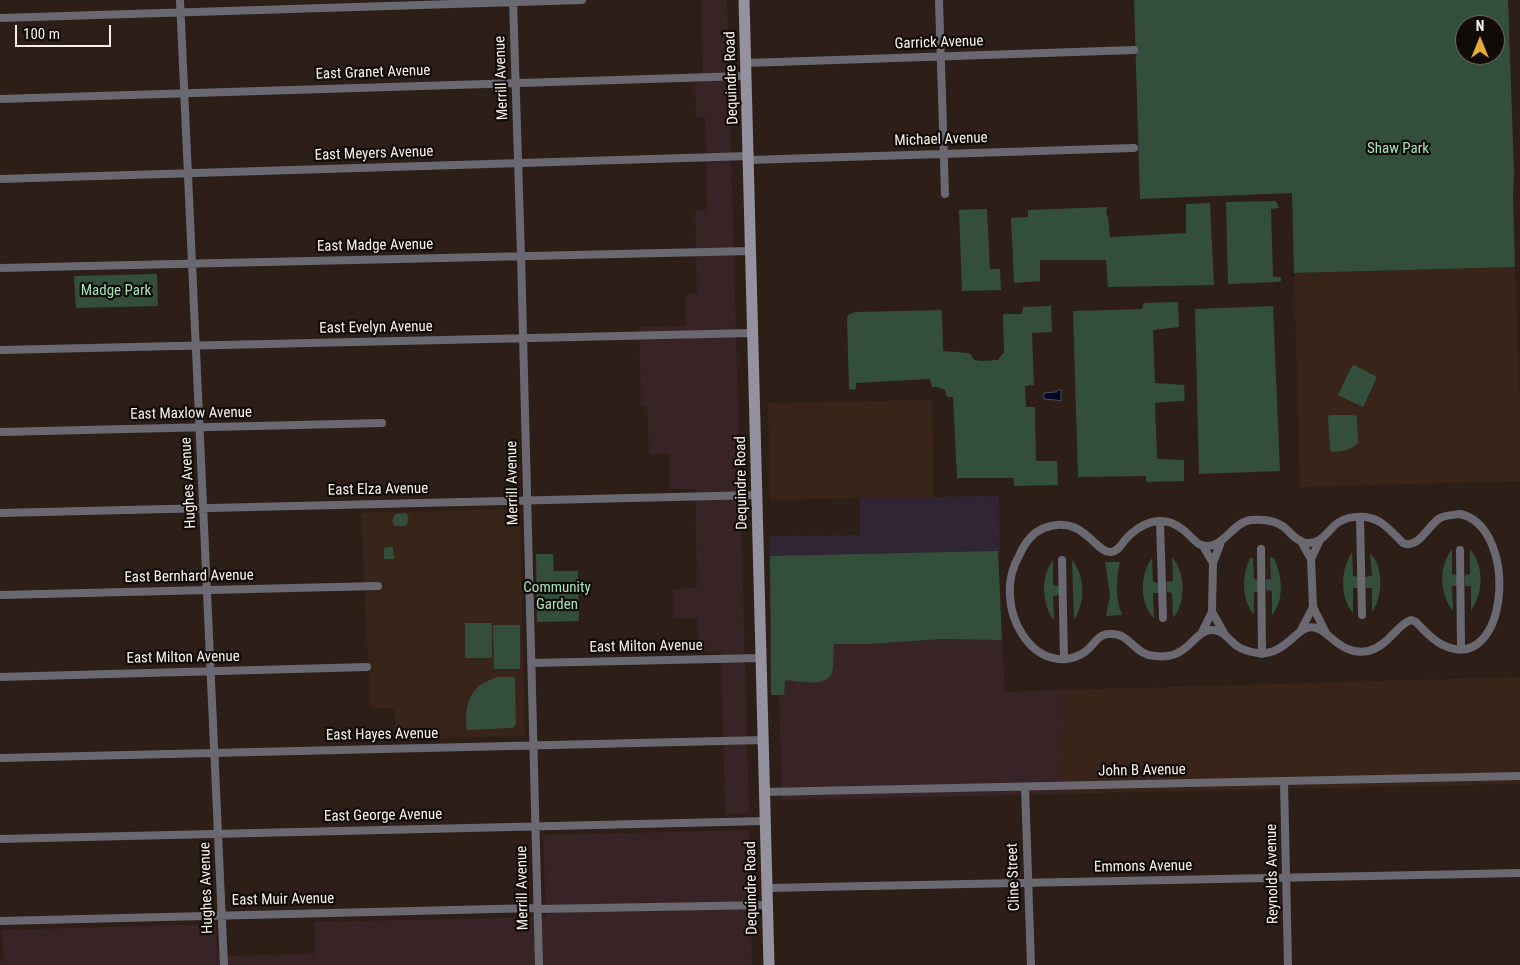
<!DOCTYPE html>
<style>
body{margin:0}
#map{position:relative;width:1520px;height:965px;overflow:hidden;background:#2d1f18;font-family:"Roboto Condensed",sans-serif}
canvas{display:block}
.north{position:absolute;left:1455px;top:15px;width:50px;height:50px;box-sizing:border-box;background:#110b08;border:1px solid #6e6662;border-radius:50%;rotate:0deg;font-size:14px;font-weight:700;line-height:20px;text-align:center;color:#f9efea}
.north::after{content:'';display:block;margin:auto;width:18px;height:22px;background:#e6ad36;clip-path:polygon(50% 0,100% 100%,50% 72%,0 100%)}
.scale{position:absolute;left:15px;top:25px;width:96px;height:22px;box-sizing:border-box;border:2px solid #f9efea;border-top:0;padding-left:6px;font-size:15px;line-height:18px;white-space:nowrap;color:#f9efea;-webkit-text-stroke:4px #110b08;paint-order:stroke}
</style>
<div id="map">
<canvas width="1520" height="965"></canvas>
<div class="north">N</div>
<div class="scale">100 m</div>
</div>
<script>
const context = document.querySelector('canvas').getContext('2d');
context.lineJoin = 'round';
function fill(path, color) {
  context.fillStyle = color;
  context.fill(path, 'evenodd');
}
function strokePath(path, color, width, dash) {
  context.strokeStyle = color;
  context.lineWidth = width;
  context.lineCap = dash ? 'butt' : 'round';
  context.setLineDash(dash || []);
  context.stroke(path);
}
function label(font, color, halo, rows, align = 'center') {
  context.font = font + ' "Roboto Condensed",sans-serif';
  context.lineWidth = 4.5;
  context.setLineDash([]);
  context.textBaseline = 'middle';
  context.strokeStyle = halo;
  context.fillStyle = color;
  for (const [text, x, y, turn = 0] of rows) {
    context.save();
    context.translate(x, y);
    context.rotate((+turn || 0) * Math.PI / 180);
    context.textAlign = isNaN(turn) ? turn : align;
    if (halo) context.strokeText(text, 0, 0);
    context.fillText(text, 0, 0);
    context.restore();
  }
}
const commercial = new Path2D(`
 M 701,0 L 727,0 L 749,813 L 725,814 L 721,651 L 698,651 L 697,618 L 674,618 L 673,589 L 697,588 L 695,489 L 670,489 L 669,454 L 649,454 L 647,406 L 641,406 L 639,327 L 686,326 L 686,294 L 697,293 L 695,211 L 707,210 L 705,117 L 696,117 L 695,84 L 703,70 Z
 M 942,639 L 1002,640 L 1005,692 L 1062,690 L 1059,794 L 782,800 L 779,694 L 784,695 L 784,680 L 820,682 L 834,644 L 870,644 Z
 M 749,830 L 752,965 L 0,965 L 0,962 L 4,961 L 2,930 L 216,924 L 217,956 L 315,954 L 315,922 L 546,917 L 543,835 Z`);
const built = new Path2D(`
 M 1515,267 L 1520,403 L 1520,481 L 1300,487 L 1294,273 Z
 M 932,400 L 934,497 L 770,500 L 768,403 Z
 M 520,509 L 525,736 L 395,739 L 395,708 L 370,708 L 361,513 Z
 M 1520,677 L 1520,784 L 1059,794 L 1062,690 Z`);
const medical = new Path2D(`
 M 999,496 L 1000,554 L 770,558 L 769,536 L 860,535 L 860,498 Z`);
const green = new Path2D(`
 M 1134,0 L 1508,0 L 1514,171 L 1513,195 L 1515,267 L 1294,273 L 1292,193 L 1140,199 ZM 1465,25 L 1495,25 L 1495,55 L 1465,55 Z
 M 1276,201 L 1279,208 L 1271,209 L 1273,277 L 1281,277 L 1281,281 L 1277,282 L 1228,284 L 1226,202 Z
 M 1210,203 L 1214,285 L 1108,287 L 1106,260 L 1040,260 L 1040,281 L 1014,283 L 1011,218 L 1028,217 L 1028,210 L 1107,207 L 1106,214 L 1108,217 L 1110,237 L 1186,233 L 1186,204 Z
 M 987,209 L 990,269 L 1000,269 L 1001,290 L 962,291 L 959,210 Z
 M 157,274 L 158,306 L 76,308 L 74,276 Z
 M 1178,302 L 1179,327 L 1153,330 L 1155,383 L 1184,385 L 1185,401 C 1174,401 1165,402 1155,403 L 1157,459 L 1184,460 L 1184,481 L 1146,482 L 1146,476 L 1078,477 L 1073,311 L 1142,309 L 1144,303 Z
 M 1051,306 L 1052,332 L 1032,333 L 1034,385 L 1025,386 L 1026,407 L 1035,407 L 1036,461 L 1057,461 L 1058,485 L 1014,486 L 1014,478 L 957,478 L 953,397 L 947,397 L 945,390 L 938,387 L 932,387 L 930,379 L 856,383 L 856,389 L 851,390 L 849,389 L 847,318 L 849,314 L 857,312 L 942,310 L 943,351 L 968,353 L 971,355 L 974,360 L 982,361 L 998,360 L 1002,354 L 1004,353 L 1003,314 L 1022,314 L 1023,307 Z
 M 1273,306 L 1280,471 L 1199,474 L 1195,309 Z
 M 1354,365 L 1377,377 L 1363,407 L 1338,395 L 1352,366 Z
 M 1330,415 L 1355,415 L 1357,416 L 1358,443 C 1350,451 1342,451 1332,452 L 1330,450 L 1328,417 Z
 M 406,513 C 410,519 409,520 406,526 L 395,526 L 392,521 L 395,514 Z
 M 393,547 L 394,559 L 384,559 L 384,548 Z
 M 1452,549 L 1452,574 L 1459,575 L 1458,586 L 1452,586 L 1453,611 C 1440,594 1438,567 1452,549 Z
 M 1470,549 C 1484,566 1484,592 1471,611 L 1471,586 L 1465,586 L 1465,575 L 1470,574 Z
 M 998,551 L 1002,640 L 942,639 L 870,644 L 834,644 C 833,653 834,663 832,672 C 829,688 797,681 785,680 L 784,695 L 771,695 L 770,556 Z
 M 1352,552 L 1353,576 L 1359,577 L 1359,588 L 1353,588 L 1353,613 C 1339,596 1341,570 1352,552 Z
 M 536,554 L 553,554 L 554,571 L 578,571 L 579,621 L 537,622 Z
 M 1370,554 C 1384,564 1383,599 1372,612 L 1372,588 L 1366,588 L 1365,577 L 1372,576 Z
 M 1172,557 C 1185,571 1187,603 1173,618 L 1172,593 L 1167,592 L 1166,582 L 1173,581 Z
 M 1270,557 L 1274,558 C 1282,576 1285,599 1272,615 L 1272,591 L 1266,590 L 1266,579 L 1271,579 Z
 M 1152,558 L 1153,582 L 1159,583 L 1159,593 L 1153,593 L 1154,618 C 1139,604 1140,573 1152,558 Z
 M 1250,558 L 1253,558 L 1254,579 L 1259,580 L 1260,591 L 1254,592 L 1254,615 C 1241,598 1242,577 1250,558 Z
 M 1053,560 L 1053,585 L 1059,586 L 1060,595 L 1053,596 L 1054,621 C 1042,604 1040,577 1053,560 Z
 M 1072,560 C 1086,577 1085,603 1074,620 Z
 M 1105,562 L 1120,562 C 1116,580 1115,598 1122,615 L 1106,616 L 1110,595 Z
 M 465,623 L 492,623 L 492,658 L 465,658 Z
 M 493,625 L 520,625 L 520,669 L 494,669 Z
 M 497,677 L 515,677 L 516,724 L 513,728 L 467,730 C 465,714 466,697 479,686 C 484,682 491,680 497,677 Z`);
const water = new Path2D(`
 M 1058,390 L 1061,390 L 1061,401 L 1056,400 L 1044,399 L 1044,393 L 1056,392 Z`);
const minor = new Path2D(`
 M 180,0 L 224,965
 M 513,0 L 521,256 L 539,965
 M 939,0 L 945,194
 M 0,18 L 582,0
 M 746,63 L 1134,50
 M 0,99 L 746,76
 M 749,160 L 1134,148
 M 0,179 L 749,156
 M 0,268 L 751,251
 M 0,350 L 753,333
 M 0,432 L 382,423
 M 0,513 L 757,495
 M 1460,514 C 1520,527 1509,677 1443,645 C 1432,640 1424,630 1416,622 L 1411,620 C 1396,625 1389,646 1368,651 C 1336,657 1327,622 1307,628 C 1302,629 1299,633 1295,636 C 1284,646 1273,655 1258,653 C 1250,652 1243,650 1237,646 C 1228,639 1223,630 1212,630 C 1199,630 1192,645 1181,651 C 1174,656 1164,657 1155,656 C 1133,655 1131,632 1109,634 C 1098,634 1094,645 1086,651 C 1077,658 1064,661 1053,658 C 1027,652 1011,621 1010,596 C 1009,582 1012,568 1019,556 C 1024,544 1032,533 1044,528 C 1084,513 1095,554 1111,552 C 1118,551 1121,545 1125,540 C 1140,523 1162,513 1182,529 C 1188,533 1193,540 1199,544 C 1222,554 1231,522 1251,520 C 1262,519 1275,520 1284,527 C 1291,533 1296,541 1306,543 C 1320,544 1325,535 1334,526 C 1345,515 1367,514 1380,522 C 1389,528 1396,536 1403,543 C 1418,550 1428,525 1440,518 C 1446,515 1453,515 1460,514 Z
 M 1360,517 L 1362,615
 M 1160,522 L 1163,618
 M 1301,541 L 1311,559 L 1313,607 L 1326,633
 M 1221,542 L 1213,563 L 1212,612 L 1224,633
 M 1203,546 L 1213,563
 M 1261,549 L 1262,654
 M 1460,550 L 1461,648
 M 1311,559 L 1320,540
 M 1062,560 L 1064,659
 M 0,595 L 378,586
 M 1301,630 L 1313,607
 M 1202,632 L 1212,612
 M 531,663 L 761,658
 M 0,677 L 367,667
 M 0,758 L 764,740
 M 1284,782 L 1288,965
 M 1025,787 L 1031,965
 M 765,792 L 1520,776
 M 0,839 L 766,821
 M 767,888 L 1520,873
 M 537,909 L 768,905
 M 0,921 L 537,908`);
const secondary = new Path2D(`
 M 744,0 L 769,965`);
const streetNames = [
 ["Garrick Avenue",939,43,-2],
 ["East Granet Avenue",373,73,-2],
 ["Merrill Avenue",502,78,-92],
 ["Dequindre Road",732,78,-92],
 ["Michael Avenue",941,140,-2],
 ["East Meyers Avenue",374,154,-2],
 ["East Madge Avenue",375,246,-1],
 ["East Evelyn Avenue",376,328,-1],
 ["East Maxlow Avenue",191,414,-1],
 ["Hughes Avenue",189,483,-93],
 ["Merrill Avenue",513,483,-91],
 ["Dequindre Road",742,483,-91],
 ["East Elza Avenue",378,490,-1],
 ["East Bernhard Avenue",189,577,-1],
 ["East Milton Avenue",646,647,-1],
 ["East Milton Avenue",183,658,-1],
 ["East Hayes Avenue",382,735,-1],
 ["John B Avenue",1142,771,-1],
 ["East George Avenue",383,816,-1],
 ["Emmons Avenue",1143,867,-1],
 ["Reynolds Avenue",1273,874,-91],
 ["Cline Street",1014,877,-92],
 ["Hughes Avenue",207,888,-92],
 ["Merrill Avenue",523,888,-91],
 ["Dequindre Road",752,888,-91],
 ["East Muir Avenue",283,900,-1]
];
const parkNames = [
 ["Shaw Park",1398,149],
 ["Madge Park",116,291],
 ["Community",557,588],
 ["Garden",557,605]
];
fill(commercial, '#382426');
fill(built, '#382419');
fill(medical, '#322533');
fill(green, '#334f3c');
fill(water, '#000822');
strokePath(water, '#4b4d5e', 1);
strokePath(minor, '#6a6971', 8);
strokePath(secondary, '#93929e', 11);
label('15px', '#f9efea', '#110b08', streetNames);
label('15px', '#a3e3b8', '#110b08', parkNames);
</script>
